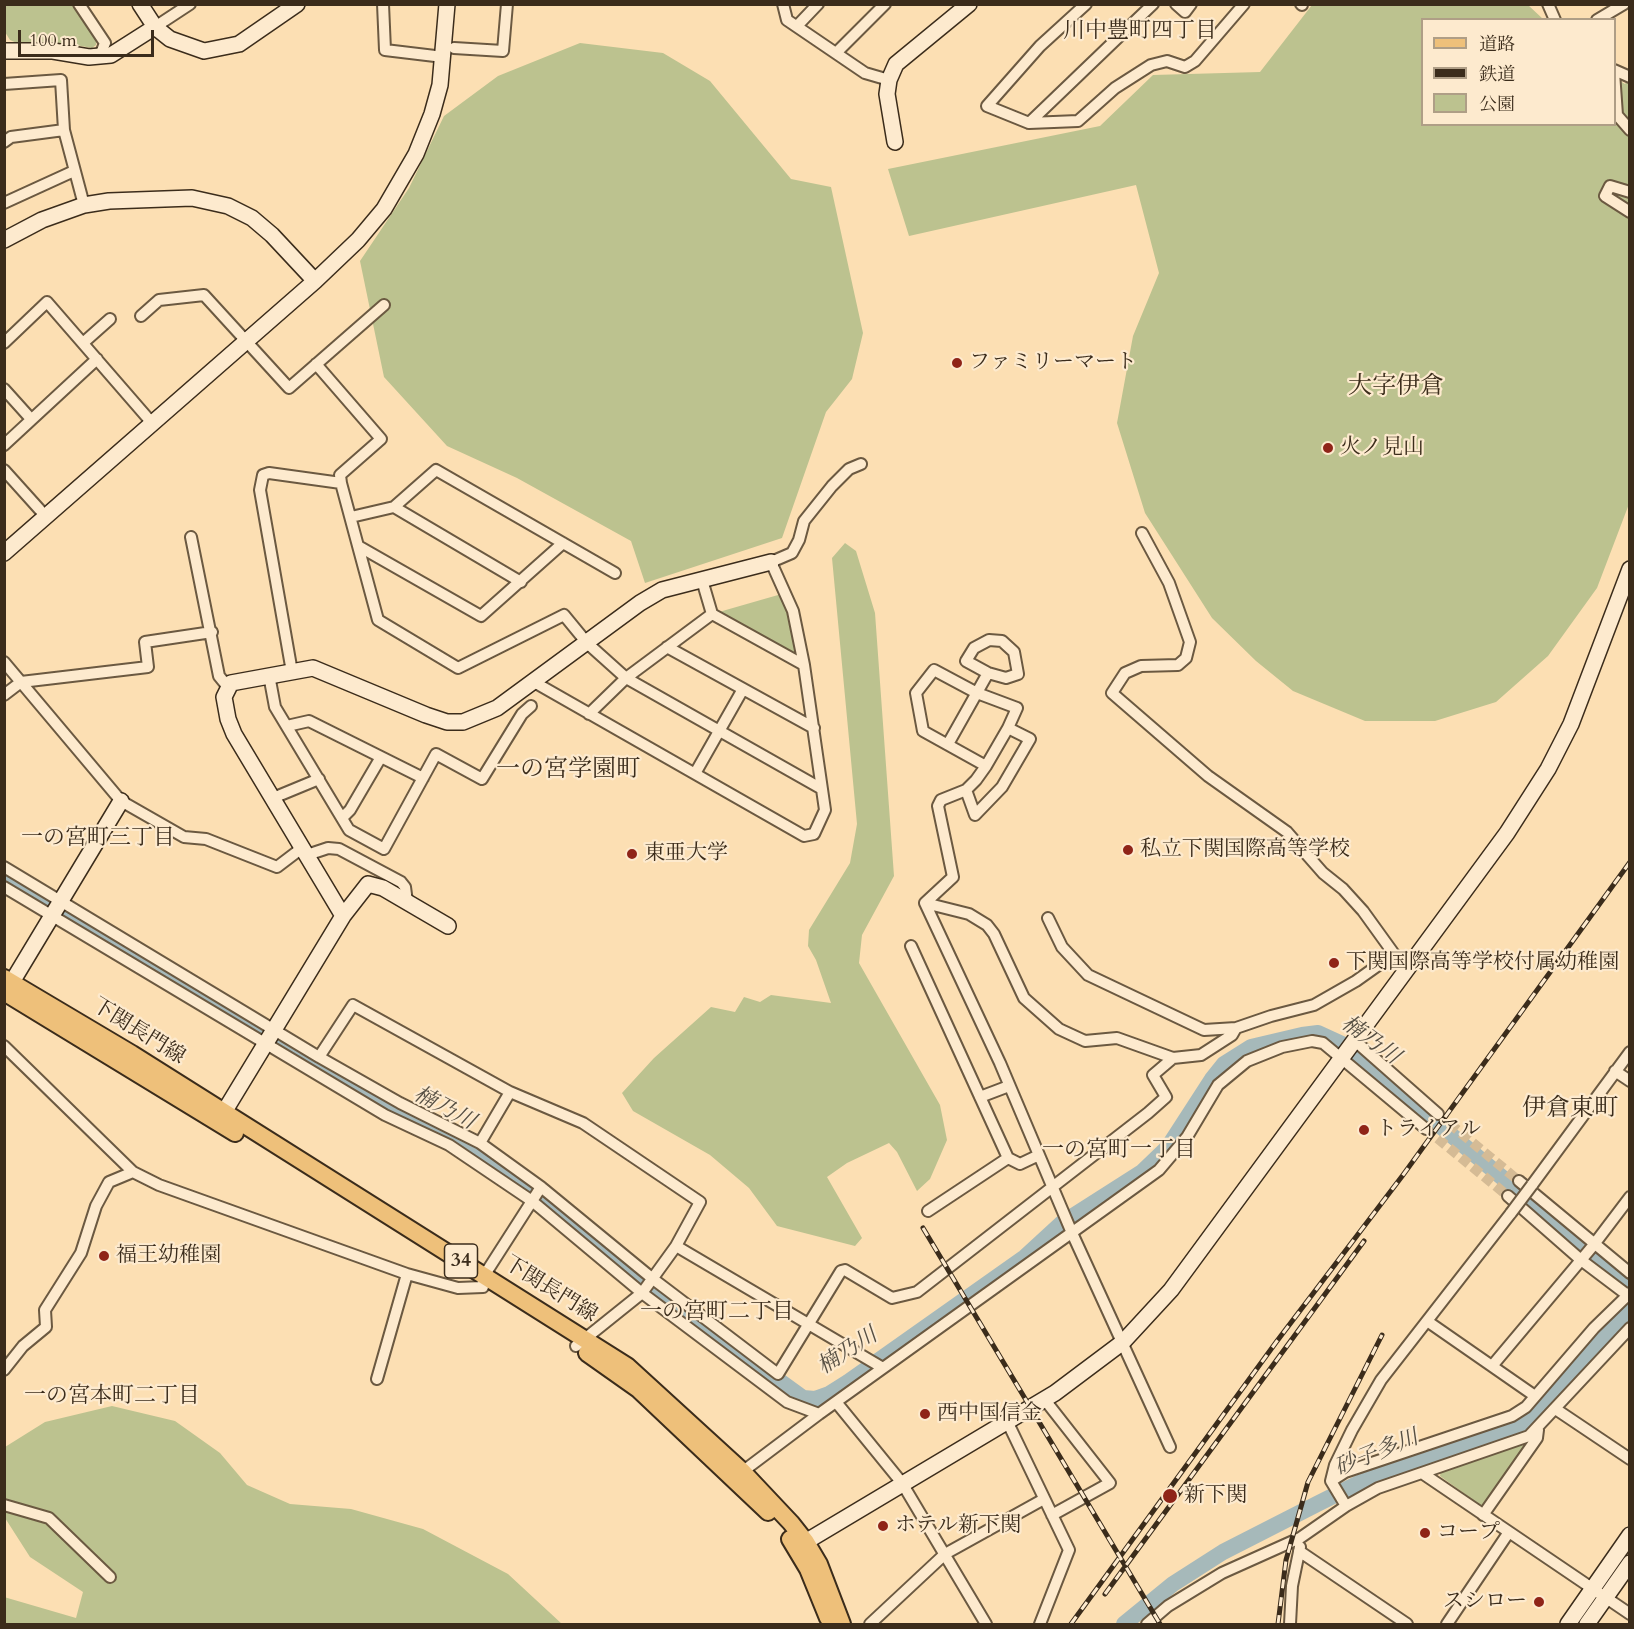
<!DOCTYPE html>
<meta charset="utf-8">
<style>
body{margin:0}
#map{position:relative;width:1634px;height:1629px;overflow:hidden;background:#fcdfb3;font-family:Cardo,"Noto Serif JP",serif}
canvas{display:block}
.frame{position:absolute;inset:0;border:6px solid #3b2c1b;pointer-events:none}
.legend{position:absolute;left:1421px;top:18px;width:195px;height:108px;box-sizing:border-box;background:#fdeace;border:2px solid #af9e86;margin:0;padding:8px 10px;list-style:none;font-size:18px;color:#3b2c1b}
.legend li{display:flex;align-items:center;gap:12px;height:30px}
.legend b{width:30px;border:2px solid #af9e86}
.scale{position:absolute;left:18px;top:30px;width:136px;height:27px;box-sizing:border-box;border:3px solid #3b2c1b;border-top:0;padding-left:8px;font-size:18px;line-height:21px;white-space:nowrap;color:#3b2c1b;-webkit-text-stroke:4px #fdeace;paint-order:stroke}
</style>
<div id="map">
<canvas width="1634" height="1629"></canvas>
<div class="frame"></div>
<ul class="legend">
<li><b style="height:8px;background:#eec07a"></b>道路</li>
<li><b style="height:8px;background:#3b2c1b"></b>鉄道</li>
<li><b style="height:16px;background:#bcc28f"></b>公園</li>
</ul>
<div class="scale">100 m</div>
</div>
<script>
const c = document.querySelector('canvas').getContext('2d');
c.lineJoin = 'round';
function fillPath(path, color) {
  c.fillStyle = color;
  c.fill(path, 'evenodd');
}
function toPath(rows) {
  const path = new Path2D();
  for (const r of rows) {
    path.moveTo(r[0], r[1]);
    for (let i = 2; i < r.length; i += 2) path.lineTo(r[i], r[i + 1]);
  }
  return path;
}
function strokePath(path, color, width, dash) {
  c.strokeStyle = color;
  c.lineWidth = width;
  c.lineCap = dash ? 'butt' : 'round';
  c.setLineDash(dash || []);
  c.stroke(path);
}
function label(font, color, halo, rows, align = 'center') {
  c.font = font + ' Cardo,"Noto Serif JP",serif';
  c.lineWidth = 4.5;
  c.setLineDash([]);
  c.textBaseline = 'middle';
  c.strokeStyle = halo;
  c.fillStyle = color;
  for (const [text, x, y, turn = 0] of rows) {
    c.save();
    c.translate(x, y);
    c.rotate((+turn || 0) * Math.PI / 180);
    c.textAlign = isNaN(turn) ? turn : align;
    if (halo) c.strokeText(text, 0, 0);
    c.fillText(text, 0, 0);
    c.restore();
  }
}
fillPath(toPath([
 [4,5,74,5,96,38,96,45,92,48,65,43,19,44,10,40,5,32],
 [1312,5,1528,5,1543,19,1422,20,1422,124,1614,124,1615,78,1625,84,1629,78,1629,504,1597,588,1548,656,1496,702,1435,721,1365,721,1293,691,1256,661,1212,618,1145,513,1117,423,1133,336,1159,273,1136,185,909,236,888,169,1100,126,1153,75,1260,72],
 [580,43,663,53,710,81,791,179,831,187,863,333,852,379,826,412,782,538,645,583,631,541,517,478,447,446,384,377,360,261,409,188,444,116,498,76],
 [845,543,856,551,875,613,894,876,862,935,859,963,940,1105,947,1140,930,1179,917,1191,897,1152,889,1143,847,1163,827,1177,862,1238,855,1246,777,1226,749,1188,710,1155,633,1111,622,1093,654,1058,711,1007,735,1012,744,997,760,1002,771,995,831,1003,816,960,808,946,809,930,850,863,857,824,832,558],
 [785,593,804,665,712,614],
 [112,1406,175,1421,220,1453,247,1485,290,1504,351,1509,423,1529,508,1574,562,1624,5,1624,4,1597,76,1618,83,1592,30,1557,5,1518,5,1447,45,1422],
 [1530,1440,1484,1508,1440,1476,1441,1470]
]), '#bcc28f');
strokePath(toPath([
 [4,877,408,1117,438,1129,487,1157,654,1290,803,1398,815,1399,829,1394,848,1382,1025,1257,1062,1223,1142,1172,1168,1147,1212,1079,1224,1064,1251,1047,1302,1035,1318,1033,1342,1044,1630,1284],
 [1124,1624,1173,1584,1223,1552,1319,1503,1359,1483,1412,1462,1505,1433,1524,1422,1544,1404,1587,1353,1630,1309]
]), '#a6b9ba', 16);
strokePath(toPath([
 [1438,1114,1519,1181],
 [1426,1129,1508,1196]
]), '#d5bb95', 10, [10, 5]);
const street = toPath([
 [79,4,105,43,100,56],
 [383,4,385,50,435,56],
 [783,4,787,20,865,73,889,80],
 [1086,4,1040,46,987,106,1029,123,1153,4],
 [1176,4,1185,12,1191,4],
 [1301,4,1302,5],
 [1548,4,1555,20],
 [1597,20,1624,4],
 [797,26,818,4],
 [155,27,190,4],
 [454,48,503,51,507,4],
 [836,53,885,4],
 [1614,70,1630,77],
 [1614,72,1617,115,1630,130],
 [4,84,61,80,64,130,84,205],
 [1029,123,1078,121,1115,88,1151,65,1167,61,1185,67,1195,61,1244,4],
 [4,142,11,137,64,130],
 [1630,192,1610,186,1605,196,1630,212],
 [4,203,74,171],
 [141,316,159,300,204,295,289,388,384,305],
 [4,343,47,302,152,423],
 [83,343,110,319],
 [316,364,381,439,340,475,341,483],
 [4,389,31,419],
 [4,445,97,359],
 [4,470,40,510],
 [394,507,436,470,615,573],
 [351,517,394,507,521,582],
 [1142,533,1169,583,1190,642,1186,658,1178,665,1141,666,1125,673,1112,693,1208,776,1287,832,1323,873,1343,889,1363,911,1394,954,1409,967],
 [191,537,219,676,228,687],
 [360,547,481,616,563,543],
 [702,580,712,614,804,665],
 [989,640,1002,641,1014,652,1018,674,1006,678,988,673,966,661,974,648,989,640],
 [667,647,814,728],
 [4,662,121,801,184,837,206,839,277,867,302,848],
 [292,672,260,490,263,475,269,473,341,483,378,620,458,668,564,615,587,643,626,678,822,789],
 [269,675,275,707,349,830,384,849,436,754,482,779,522,714,531,706],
 [534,682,804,836,814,834,825,810,804,665,793,611,771,562,792,553,799,540,804,521,832,486,849,469,861,464],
 [4,695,21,682,148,667,145,642,212,632],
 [589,714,626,678,712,614],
 [287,726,309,721,423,778],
 [948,744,988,673],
 [697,770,743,689],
 [966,790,975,815,1002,787,1030,739,1008,728],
 [273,798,319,779],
 [342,818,350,810,381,757],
 [307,855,328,848,339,849,401,882,405,887,407,902],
 [4,867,319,1057,400,1103,480,1143,541,1187,653,1279,778,1374,841,1271,845,1270,892,1298,917,1292,1148,1113,1166,1097,1153,1075,1173,1058],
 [4,887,385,1115,449,1145,532,1201,642,1293,787,1402,819,1414],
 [925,903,1000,1063,1072,1233,1170,1447],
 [925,903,953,877,938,806,941,800,966,790,976,780,986,766,1008,728,1017,708,977,693,934,670,916,693,923,731,986,766],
 [925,903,969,914,987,925,994,934,1024,998,1059,1029,1085,1041,1117,1038,1173,1058,1201,1055,1232,1035,1236,1028],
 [1048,918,1062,947,1088,975,1204,1030,1236,1028,1271,1016,1314,1005,1356,981,1394,954],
 [911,946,1008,1158,1020,1164,1039,1155],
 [1354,1040,1438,1114],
 [4,1046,133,1172,159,1185,407,1274,458,1288,483,1287],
 [319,1057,353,1005,510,1092,583,1123,700,1202,676,1246],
 [1615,1071,1630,1081],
 [980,1097,1009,1086],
 [480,1143,510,1092],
 [1519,1181,1630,1273],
 [1532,1185,1630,1052],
 [1508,1196,1581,1260,1630,1297],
 [928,1211,1008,1158],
 [482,1279,541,1187],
 [1427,1321,1535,1396],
 [576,1346,642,1293,676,1246,883,1368],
 [1492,1366,1592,1247,1630,1197],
 [4,1370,23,1346,46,1327,45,1310,81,1253,96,1206,109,1182,133,1172],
 [377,1379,407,1274],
 [1045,1400,1110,1483,1052,1515],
 [836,1402,902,1483,986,1624],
 [1557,1410,1630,1459],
 [1007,1421,1069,1550,1040,1624],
 [1422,1473,1630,1614],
 [738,1475,819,1414,1159,1170,1187,1137,1218,1085,1247,1061,1282,1047,1312,1041,1323,1043,1426,1129],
 [1331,1481,1345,1472,1512,1416,1526,1407,1594,1328,1630,1293],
 [4,1505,49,1518,110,1577],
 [1346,1506,1331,1481,1335,1465,1352,1430,1381,1380,1511,1213],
 [1483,1515,1537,1438,1538,1430],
 [1299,1551,1407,1624],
 [870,1624,945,1554,1044,1499],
 [1147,1624,1168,1606,1222,1573,1300,1538,1346,1506,1378,1488,1529,1436,1630,1328],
 [1290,1624,1292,1586,1300,1547],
 [1447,1624,1509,1532]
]);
const secondary = toPath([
 [140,4,155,27,170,39,204,51,239,44,297,4],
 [4,51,53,51,89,57,111,55,155,27],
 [895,142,887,94,889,80,896,64,969,4],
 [4,240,42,220,84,205,109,201,192,198,228,206,252,218,272,235,315,281],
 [4,553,315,281,358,240,384,209,416,154,432,114,440,85,447,4],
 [343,916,368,884,383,888,448,926],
 [6,992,121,801],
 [218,1122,343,916,234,734,228,719,224,697,231,683,313,668,426,715,447,722,463,722,497,708,640,603,662,590,771,562],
 [797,1547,1055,1393,1123,1342,1171,1290,1507,833,1548,769,1571,724,1630,569],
 [1568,1624,1630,1535],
 [1587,1624,1630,1563]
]);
const primary = toPath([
 [4,978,132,1054,627,1366,743,1472,791,1523,806,1542,819,1564,842,1624],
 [4,992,235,1133],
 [587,1353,638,1389,768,1512],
 [790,1539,808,1569,828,1618]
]);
strokePath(street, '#6b5941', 14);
strokePath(secondary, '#3b2c1b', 18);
strokePath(primary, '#3b2c1b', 20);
strokePath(street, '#fdeace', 10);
strokePath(secondary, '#fdeace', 15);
strokePath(primary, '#eec07a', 16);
const rail = toPath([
 [923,1228,1160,1624],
 [1105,1594,1364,1241],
 [1071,1624,1277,1341,1403,1175,1630,862],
 [1278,1624,1286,1560,1308,1482,1382,1335]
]);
strokePath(rail, '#3b2c1b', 5);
strokePath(rail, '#fdeace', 3, [9]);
const streetBridge = toPath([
 [1511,1213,1532,1185]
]);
strokePath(streetBridge, '#6b5941', 14, []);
strokePath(streetBridge, '#fdeace', 10);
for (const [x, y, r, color] of [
 [957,363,6,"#8f2418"],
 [1328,448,6,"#8f2418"],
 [1128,850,6,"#8f2418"],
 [632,854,6,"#8f2418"],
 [1334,963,6,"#8f2418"],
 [1364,1130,6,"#8f2418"],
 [104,1256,6,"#8f2418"],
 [925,1414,6,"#8f2418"],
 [1170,1496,8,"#8f2418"],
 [883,1526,6,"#8f2418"],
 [1425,1533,6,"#8f2418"],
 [1539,1602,6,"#8f2418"]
]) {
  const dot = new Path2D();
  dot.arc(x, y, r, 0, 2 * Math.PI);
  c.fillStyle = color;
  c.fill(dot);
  strokePath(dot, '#fdeace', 2);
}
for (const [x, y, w] of [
 [461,1261,33]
]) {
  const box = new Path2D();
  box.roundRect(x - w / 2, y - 17, w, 34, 4.5);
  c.fillStyle = '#fdeace';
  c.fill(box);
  strokePath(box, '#3b2c1b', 1.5);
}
label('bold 20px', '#3b2c1b', null, [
 ["34",461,1261]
]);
label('21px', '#3b2c1b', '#fdeace', [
 ["ファミリーマート",969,363],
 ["火ノ見山",1340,448],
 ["私立下関国際高等学校",1140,850],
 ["東亜大学",644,854],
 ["下関国際高等学校付属幼稚園",1346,963],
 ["トライアル",1376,1130],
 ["福王幼稚園",116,1256],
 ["西中国信金",937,1414],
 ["新下関",1184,1496],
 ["ホテル新下関",895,1526],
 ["コープ",1437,1533],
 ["スシロー",1527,1602,"right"]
], 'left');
label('21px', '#3b2c1b', '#fdeace', [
 ["下関長門線",138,1032,32],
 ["下関長門線",550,1290,32]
]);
label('22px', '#3b2c1b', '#fdeace', [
 ["川中豊町四丁目",1140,32],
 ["一の宮町三丁目",98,839],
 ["一の宮町一丁目",1119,1151],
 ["一の宮町二丁目",717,1313],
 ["一の宮本町二丁目",112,1397]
]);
label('italic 22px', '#564f43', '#fdeace', [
 ["楠乃川",1370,1041,36],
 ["楠乃川",444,1109,28],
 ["楠乃川",848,1352,-33],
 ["砂子多川",1377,1454,-22]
]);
label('24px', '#3b2c1b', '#fdeace', [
 ["大字伊倉",1396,387],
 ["一の宮学園町",568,770],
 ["伊倉東町",1570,1109]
]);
</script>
